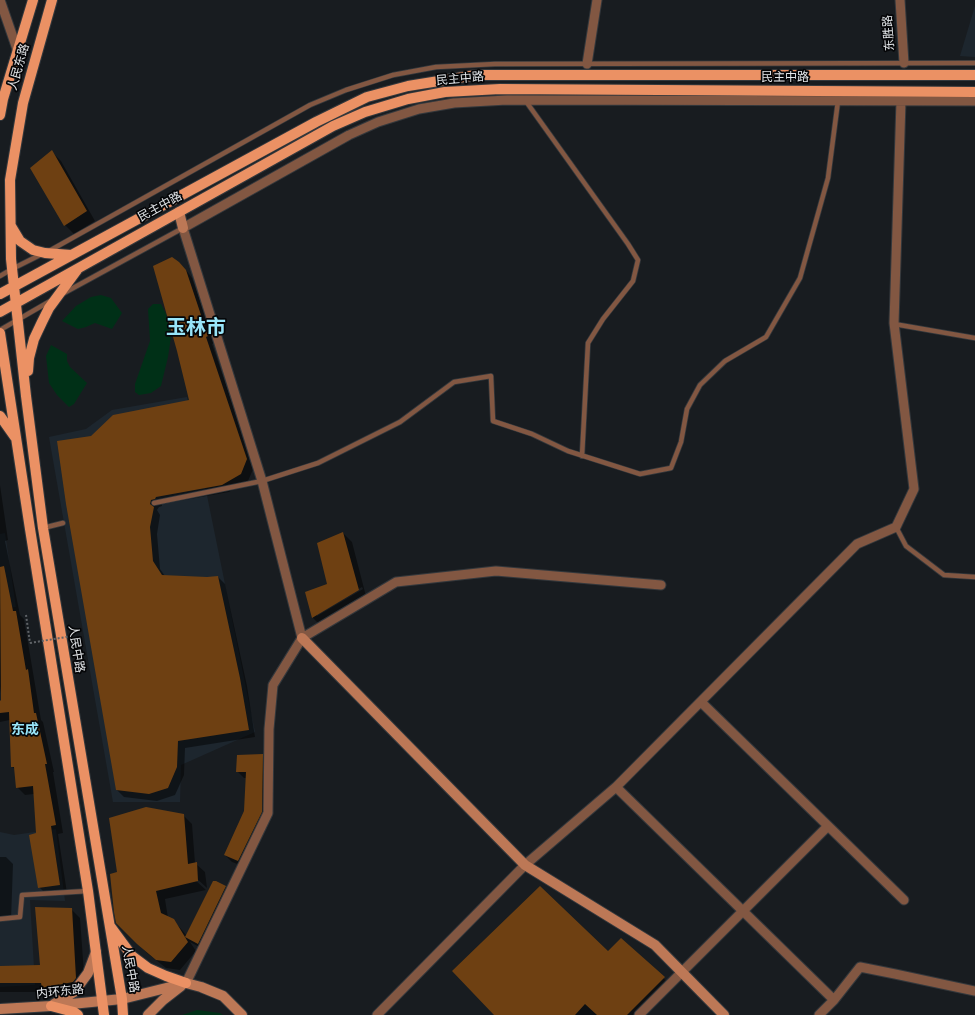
<!DOCTYPE html>
<meta charset="utf-8">
<style>
body{margin:0}
canvas{display:block;background:#181c20}
</style>
<canvas width="975" height="1015"></canvas>
<script>
const c = document.querySelector('canvas').getContext('2d');
c.lineJoin = 'round';
function fillPath(path, color) {
  c.fillStyle = color;
  c.fill(path, 'evenodd');
}
function toPath(rows) {
  const path = new Path2D();
  for (const r of rows) {
    path.moveTo(r[0], r[1]);
    for (let i = 2; i < r.length; i += 2) path.lineTo(r[i], r[i + 1]);
  }
  return path;
}
function strokePath(path, color, width, dash) {
  c.strokeStyle = color;
  c.lineWidth = width;
  c.lineCap = dash ? 'butt' : 'round';
  c.setLineDash(dash || []);
  c.stroke(path);
}
function label(font, color, halo, rows, align = 'center') {
  c.font = font + ' "Libre Baskerville","Noto Sans SC",serif';
  c.lineWidth = 3.5;
  c.setLineDash([]);
  c.textBaseline = 'middle';
  c.strokeStyle = halo;
  c.fillStyle = color;
  for (const [text, x, y, turn = 0] of rows) {
    c.save();
    c.translate(x, y);
    c.rotate((+turn || 0) * Math.PI / 180);
    c.textAlign = isNaN(turn) ? turn : align;
    if (halo) c.strokeText(text, 0, 0);
    c.fillText(text, 0, 0);
    c.restore();
  }
}
fillPath(toPath([
 [975,6,975,57,960,56],
 [187,397,255,732,181,765,180,802,113,802,49,437,86,429,112,410],
 [5,533,16,607,0,609,0,534],
 [56,829,65,901,30,900,35,985,0,987,0,832,14,835]
]), '#1d262e');
fillPath(toPath([
 [101,295,111,298,122,313,112,329,95,323,86,327,78,329,62,321,76,306,91,297],
 [153,304,161,304,166,314,171,337,168,357,161,386,151,393,139,395,135,392,135,384,150,341,148,309],
 [51,345,67,354,67,361,70,367,87,383,74,404,69,407,57,395,49,383,46,356],
 [197,1010,220,1013,223,1015,182,1015]
]), '#003017');
fillPath(toPath([
 [52,152,61,161,95,221,74,234,65,225],
 [186,270,192,278,215,343,212,344,254,467,248,481,229,492,162,504,162,506,159,507,157,510,160,515,157,534,160,569,165,576,207,578,218,577,225,584,247,686,255,737,185,748,184,775,175,795,157,801,124,797,117,790,91,437,190,401],
 [0,485,8,540,5,541,20,615,24,619,41,720,43,722,54,772,53,772,63,833,58,834,67,893,47,895,39,887,38,834,34,794,25,795,17,787,15,769,12,767,10,720,0,722,0,702,2,701,0,686],
 [343,533,352,542,367,600,322,627,313,618,306,593,329,584],
 [362,587,363,589,317,616,317,614],
 [262,755,269,762,268,819,245,867,232,862,225,855,245,811,247,778,244,778,237,771],
 [183,815,192,824,195,863,205,872,207,888,195,877,194,879,206,890,165,899,168,918,173,920,182,930,187,936,225,887,232,894,205,950,190,942,196,951,180,970,166,968,147,953,117,922,118,873],
 [0,857,6,857,13,864,11,920,0,920],
 [71,909,80,918,85,987,82,990,51,997,46,992,0,992,0,967,41,966],
 [621,940,672,986,643,1015,496,1015,608,952]
]), '#0007');
fillPath(toPath([
 [52,150,87,211,64,226,30,168],
 [172,257,179,262,186,270,208,336,206,337,247,459,241,474,222,485,156,497,155,499,151,500,150,504,154,507,150,527,153,561,162,575,207,577,218,576,240,678,249,730,178,741,177,767,168,788,149,794,116,790,66,504,57,441,91,436,113,415,189,400,177,351,153,266],
 [343,532,359,590,312,618,305,592,327,584,317,543],
 [4,566,13,611,16,611,26,670,28,669,34,713,36,713,47,764,45,764,56,825,51,826,60,885,38,888,29,835,36,833,33,786,16,788,14,767,11,767,9,712,0,713,0,701,1,700,0,567],
 [263,754,262,812,238,861,224,855,244,811,246,772,236,772,237,755],
 [146,807,184,814,188,864,197,862,198,881,156,891,161,913,174,919,188,942,171,962,156,960,137,944,116,923,114,912,110,874,117,872,109,818],
 [213,881,216,881,226,886,198,944,185,937],
 [540,886,608,951,621,938,665,977,627,1015,597,1015,585,1004,575,1015,494,1015,452,971],
 [35,907,72,908,76,978,73,982,42,988,41,983,0,983,0,966,40,965]
]), '#6e4012');
const lane = toPath([
 [525,100,628,244,638,260,633,281,603,319,588,343,582,456],
 [49,251,310,105,346,90,393,75,436,67,495,64,975,63],
 [0,276,12,269,42,254],
 [64,293,183,228],
 [894,324,975,338],
 [0,330,52,300],
 [154,503,262,481,318,463,400,422,454,382,491,376,493,421,532,434,568,451,640,474,671,468,681,442,687,409,700,385,725,361,766,337,800,278,828,178,838,101],
 [896,527,906,546,944,575,975,577],
 [43,528,63,523],
 [0,919,20,917,22,895,88,891]
]);
const street = toPath([
 [0,0,17,49],
 [900,0,904,63],
 [587,64,597,0],
 [302,638,262,481,183,228,349,135,378,122,419,109,454,103,507,100,975,101],
 [701,702,904,900],
 [616,787,834,1000],
 [186,983,268,813,269,729,273,685,302,638,396,582,496,571,661,585],
 [377,1015,525,865,616,787,857,544,896,527,914,489,894,323,901,101],
 [639,1015,828,826],
 [819,1015,834,1000,860,967,895,974,975,991]
]);
const secondary = toPath([
 [179,212,183,228],
 [302,638,525,865,655,945,724,1015],
 [54,1004,74,992,88,973,96,952],
 [0,1009,51,1006,122,999,186,983,201,987,223,996,242,1015],
 [148,1015,163,1000,181,986]
]);
const primary = toPath([
 [52,0,23,103,10,180,11,259,26,396,43,528,122,999,123,1015],
 [0,115,3,99,33,0],
 [11,226,20,241,33,250,45,253,71,255],
 [0,294,316,122,367,97,408,86,476,75,975,75],
 [0,312,333,126,365,112,408,99,445,92,500,89,975,92],
 [0,333,30,529,88,891,104,1015],
 [28,371,29,358,34,339,42,322,49,308,77,270],
 [0,416,15,437],
 [110,926,132,956,148,968,166,976,186,983],
 [51,1006,74,1012,78,1015]
]);
strokePath(lane, '#34383c', 6);
strokePath(street, '#34383c', 11);
strokePath(secondary, '#34383c', 12);
strokePath(primary, '#34383c', 12);
strokePath(toPath([
 [26,615,30,643]
]), '#5f6367', 2, [2, 2]);
strokePath(lane, '#825742', 4.5);
strokePath(street, '#825742', 9);
strokePath(secondary, '#bd7856', 10);
strokePath(primary, '#eb9164', 10);
strokePath(toPath([
 [30,643,72,636]
]), '#5f6367', 2, [2, 2]);
label('12px', '#e2e5e8', '#050608', [
 ["东胜路",889,33,-94],
 ["人民东路",19,67,-74],
 ["民主中路",785,78],
 ["民主中路",460,79,-5],
 ["民主中路",160,207,-29],
 ["人民中路",76,649,81],
 ["人民中路",130,969,80],
 ["内环东路",60,992,-6]
]);
label('bold 14px', '#98e5f9', '#050608', [
 ["东成",25,730]
]);
label('bold 20px', '#98e5f9', '#050608', [
 ["玉林市",196,328]
]);
</script>
